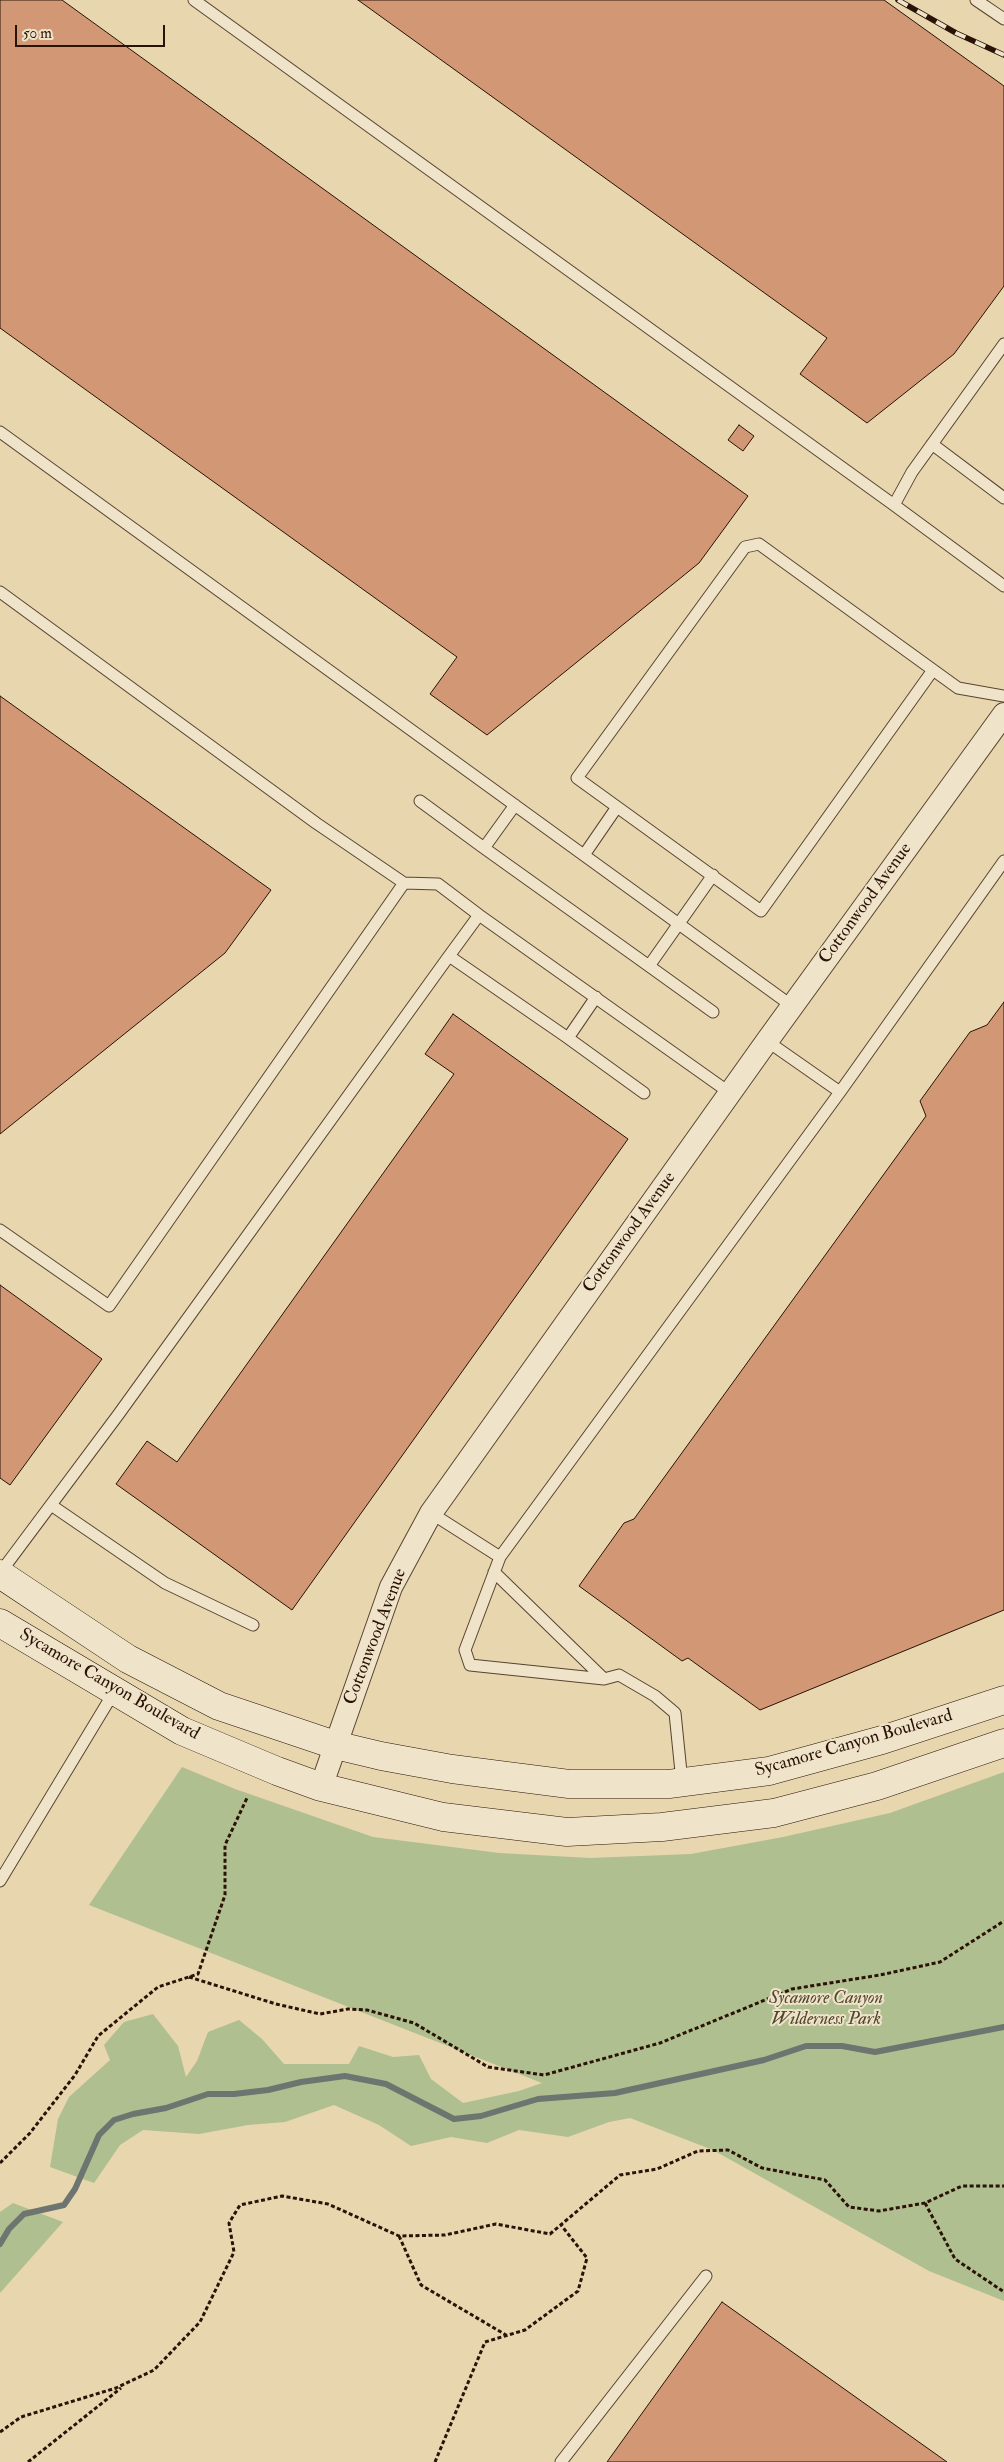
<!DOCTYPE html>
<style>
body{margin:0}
#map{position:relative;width:1004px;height:2462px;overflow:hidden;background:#e7d6ae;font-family:"IM FELL Double Pica",serif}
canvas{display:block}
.scale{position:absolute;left:15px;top:25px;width:150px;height:22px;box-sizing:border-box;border:2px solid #2a1206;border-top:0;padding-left:6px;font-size:15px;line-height:18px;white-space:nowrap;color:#2a1206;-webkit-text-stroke:4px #efe4ca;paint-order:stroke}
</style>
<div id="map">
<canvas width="1004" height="2462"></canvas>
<div class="scale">50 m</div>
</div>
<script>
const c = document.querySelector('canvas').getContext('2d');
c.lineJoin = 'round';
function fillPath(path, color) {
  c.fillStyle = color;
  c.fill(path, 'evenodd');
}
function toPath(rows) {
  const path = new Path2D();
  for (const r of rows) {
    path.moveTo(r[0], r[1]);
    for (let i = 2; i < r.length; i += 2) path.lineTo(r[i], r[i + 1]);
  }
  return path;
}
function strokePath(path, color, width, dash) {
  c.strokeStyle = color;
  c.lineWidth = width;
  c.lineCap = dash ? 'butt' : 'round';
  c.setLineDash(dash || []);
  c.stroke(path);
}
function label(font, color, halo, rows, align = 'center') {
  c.font = font + ' "IM FELL Double Pica",serif';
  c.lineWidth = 4;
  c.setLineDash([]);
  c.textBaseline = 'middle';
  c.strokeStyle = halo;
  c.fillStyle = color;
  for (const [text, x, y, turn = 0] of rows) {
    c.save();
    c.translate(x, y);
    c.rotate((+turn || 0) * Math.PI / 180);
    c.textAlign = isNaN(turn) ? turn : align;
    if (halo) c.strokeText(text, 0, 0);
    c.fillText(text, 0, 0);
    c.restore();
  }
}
fillPath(toPath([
 [182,1767,235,1789,373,1837,499,1853,590,1858,691,1854,783,1837,890,1813,1004,1772,1004,2301,929,2271,713,2150,630,2118,609,2122,568,2137,519,2130,487,2143,451,2137,411,2146,379,2125,334,2105,285,2122,248,2125,199,2134,143,2130,120,2145,94,2183,50,2167,58,2119,69,2097,110,2060,104,2045,124,2022,153,2014,178,2046,186,2077,197,2061,208,2032,239,2020,262,2039,284,2064,349,2064,359,2046,393,2057,419,2055,431,2079,463,2103,519,2091,542,2083,89,1905],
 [13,2203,63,2222,0,2293,0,2212]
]), '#afbf8f');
strokePath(toPath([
 [0,2244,9,2229,24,2214,64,2205,75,2189,99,2135,114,2120,133,2114,166,2108,208,2094,234,2094,268,2090,301,2082,345,2076,386,2084,454,2119,481,2116,538,2099,615,2093,764,2060,806,2046,842,2046,875,2052,1004,2027]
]), '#6e746f', 6);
const building = toPath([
 [0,0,62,0,748,496,699,563,487,735,430,694,457,657,0,328,0,0],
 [358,0,884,0,1004,86,1004,286,954,354,867,423,800,374,827,338,358,0],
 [739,425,754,436,743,451,728,440,739,425],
 [0,696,271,890,225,953,0,1134,0,696],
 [1004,1002,1004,1610,760,1710,688,1658,682,1661,579,1586,624,1523,634,1519,926,1116,920,1101,970,1032,987,1025,1004,1002],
 [453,1014,628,1139,292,1610,116,1484,147,1441,177,1462,454,1074,425,1054,453,1014],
 [0,1285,102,1359,10,1485,0,1478,0,1285],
 [722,2302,947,2462,607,2462,722,2302]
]);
fillPath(building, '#d29875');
strokePath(building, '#2a1206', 1);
const lane = toPath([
 [194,0,894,505,912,472,1004,344],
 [976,0,1004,19],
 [0,432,792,1006],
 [932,444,1004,498],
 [894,505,1004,586],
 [0,592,316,823,404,883],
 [933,670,761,911,577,778,745,547,759,544,958,688,1004,696],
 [420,801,484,848],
 [515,805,484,848,649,966,713,875],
 [584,855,617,807],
 [649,966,713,1012],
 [596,997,568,1038,644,1093],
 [568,1038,449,956,479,915,730,1093],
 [840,1092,1004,861],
 [0,1230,109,1306,404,883,438,884,479,915],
 [51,1505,165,1583,253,1625],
 [431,1513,500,1557],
 [494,1572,604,1679],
 [0,1573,118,1415,449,956],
 [682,1782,675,1713,655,1696,619,1675,604,1679,470,1665,465,1650,500,1557,840,1092,767,1041],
 [0,1881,114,1692],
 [561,2462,706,2276]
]);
const street = toPath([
 [321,1787,391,1587,431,1513,767,1041,1004,714]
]);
const secondary = toPath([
 [0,1574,128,1659,219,1706,335,1745,381,1756,452,1769,569,1784,669,1784,769,1771,882,1740,1004,1700],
 [0,1623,182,1731,277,1771,321,1787,443,1817,567,1832,662,1827,774,1813,877,1786,1004,1743]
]);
strokePath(lane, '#594330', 13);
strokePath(street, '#594330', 24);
strokePath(secondary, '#2a1206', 29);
strokePath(toPath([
 [189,1977,276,2004,320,2014,348,2009,367,2010,414,2023,488,2067,544,2075,660,2043,792,1989,880,1975,940,1962,1004,1921],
 [0,2163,30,2133,75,2075,98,2036,158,1987,198,1974,225,1895,225,1845,247,1798],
 [925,2203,955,2259,1004,2292],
 [399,2236,421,2285,506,2335],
 [0,2432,21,2417,116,2388,154,2370,200,2322,234,2252,229,2223,240,2205,282,2196,328,2204,399,2236,445,2235,496,2224,550,2234,620,2175,657,2169,698,2151,728,2150,762,2168,825,2180,849,2207,879,2211,925,2203,962,2186,1004,2186],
 [28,2462,121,2388],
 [435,2462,485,2342,525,2330,578,2291,587,2258,561,2225]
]), '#2a1206', 3, [4, 2.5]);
strokePath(lane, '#efe4ca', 11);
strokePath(street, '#efe4ca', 22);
strokePath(secondary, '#efe4ca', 28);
const rail = toPath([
 [898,0,956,33,1004,55]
]);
strokePath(rail, '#2a1206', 5.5);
strokePath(rail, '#efe4ca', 4, [11]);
label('18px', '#2a1206', '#efe4ca', [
 ["Cottonwood Avenue",866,904,-54],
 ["Cottonwood Avenue",630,1233,-54],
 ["Cottonwood Avenue",376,1637,-69],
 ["Sycamore Canyon Boulevard",109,1685,30],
 ["Sycamore Canyon Boulevard",854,1744,-16]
]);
label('italic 18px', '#52462f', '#efe4ca', [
 ["Sycamore Canyon",826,1999],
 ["Wilderness Park",826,2020]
]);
</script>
